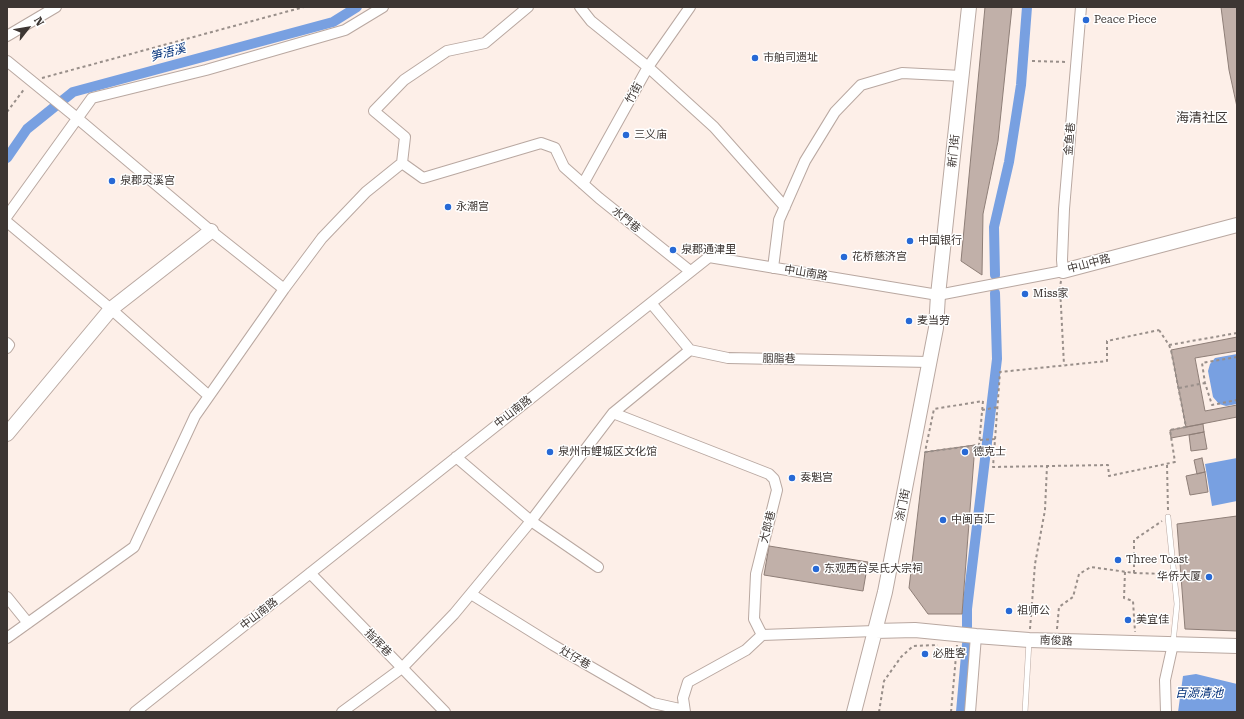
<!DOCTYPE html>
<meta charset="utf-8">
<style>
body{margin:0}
#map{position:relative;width:1244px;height:719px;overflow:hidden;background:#fdefe8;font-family:"Roboto Serif",serif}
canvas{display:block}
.frame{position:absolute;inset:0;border:8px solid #3d3633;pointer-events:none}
.north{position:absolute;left:8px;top:8px;width:40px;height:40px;-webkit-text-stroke:3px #fff;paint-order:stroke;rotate:59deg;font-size:11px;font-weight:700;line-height:16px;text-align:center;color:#3d3633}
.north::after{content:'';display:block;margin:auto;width:14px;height:18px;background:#3d3633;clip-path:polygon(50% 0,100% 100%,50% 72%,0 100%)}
</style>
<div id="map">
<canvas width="1244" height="719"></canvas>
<div class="frame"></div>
<div class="north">N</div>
</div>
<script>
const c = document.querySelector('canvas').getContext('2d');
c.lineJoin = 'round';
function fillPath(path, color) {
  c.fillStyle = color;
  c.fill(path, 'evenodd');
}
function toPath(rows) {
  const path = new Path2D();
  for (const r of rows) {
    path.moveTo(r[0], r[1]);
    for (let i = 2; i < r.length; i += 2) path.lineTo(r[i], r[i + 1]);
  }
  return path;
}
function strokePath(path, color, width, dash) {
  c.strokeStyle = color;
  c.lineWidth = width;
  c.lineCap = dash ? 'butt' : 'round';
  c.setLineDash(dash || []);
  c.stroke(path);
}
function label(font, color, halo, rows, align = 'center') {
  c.font = font + ' "Roboto Serif","Noto Sans SC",serif';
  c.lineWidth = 3;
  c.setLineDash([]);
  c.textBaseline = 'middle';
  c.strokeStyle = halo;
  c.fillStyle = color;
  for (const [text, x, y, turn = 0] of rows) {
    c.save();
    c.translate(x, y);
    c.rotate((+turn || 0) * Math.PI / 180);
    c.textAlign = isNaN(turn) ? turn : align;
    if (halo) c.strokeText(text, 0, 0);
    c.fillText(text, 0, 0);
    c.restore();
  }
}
fillPath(toPath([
 [1237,354,1237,404,1226,406,1219,404,1213,397,1208,371,1210,364,1215,358],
 [1237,458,1237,501,1212,506,1205,464],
 [1196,674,1237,684,1237,712,1178,712,1183,676]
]), '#78a0e1');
strokePath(toPath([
 [7,158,27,129,73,92,333,22,357,7],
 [995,275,994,227,1009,162,1021,85,1027,7],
 [967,627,967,609,997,359,995,293],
 [961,712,967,644]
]), '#78a0e1', 10);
const building = toPath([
 [985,7,1012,7,998,141,983,214,982,275,961,261,985,7],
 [1221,7,1237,7,1237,107,1229,70,1221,7],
 [1237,337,1237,351,1195,358,1205,411,1237,405,1237,417,1186,427,1171,350,1237,337],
 [1203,424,1204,432,1171,438,1170,430,1203,424],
 [1204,432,1207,449,1191,451,1189,435,1204,432],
 [975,445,962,614,928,614,909,588,925,452,975,445],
 [1202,458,1205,472,1197,474,1194,460,1202,458],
 [1205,472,1208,492,1190,495,1186,476,1205,472],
 [1237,516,1237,631,1185,629,1177,524,1237,516],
 [769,546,868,562,863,591,764,575,769,546]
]);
fillPath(building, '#c1b0a9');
strokePath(building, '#8e7e77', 1);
const lane = toPath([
 [1168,517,1177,604,1173,643],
 [1025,712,1029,641]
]);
const street = toPath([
 [580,7,591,21,648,67,714,127,785,207],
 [7,36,56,7],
 [7,61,77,118,211,231,284,289],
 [402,163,405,137,374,111,404,80,447,51,485,43,528,7],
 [583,184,648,67,690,7],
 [7,216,92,98,206,70,345,30,383,7],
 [7,222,111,309,209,396],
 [773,268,779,220,805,161,835,112,861,85,902,73,962,76],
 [651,303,690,350,728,358,929,362],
 [7,343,9,345,7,348],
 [613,413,769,474,774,479,777,490,756,574,754,619,762,635,875,631],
 [456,457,531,521,598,567],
 [310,573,445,712],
 [471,594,553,645,653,703,684,710],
 [7,597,28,623],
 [7,638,134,547,195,416,284,289,322,238,366,192,402,163,423,178,541,143,555,148,564,167,599,198,690,271],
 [135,712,709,257,938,295,1063,271,1062,260,1064,209,1081,7],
 [342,712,402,668,454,614,531,521,613,413,690,350],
 [685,712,683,698,688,682,746,650,762,635],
 [970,712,976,636],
 [1166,712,1165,680,1173,644]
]);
const secondary = toPath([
 [1063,271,1237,225],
 [7,434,111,309,211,231],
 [875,631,915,630,976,636,1029,640,1237,646],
 [854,712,885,592,936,328,938,295,969,7]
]);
strokePath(lane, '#b9a8a1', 6);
strokePath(street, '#b9a8a1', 12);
strokePath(secondary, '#b9a8a1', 16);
strokePath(toPath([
 [1032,61,1067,62],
 [42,78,304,7],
 [7,112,25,88],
 [1061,281,1060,287,1064,365],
 [1159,330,1169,345,1171,350,1186,427,1170,430,1175,462,1109,476,1108,465,993,467,1000,372,1107,361,1107,341,1159,330],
 [1169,345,1237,333],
 [1237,357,1202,363,1205,383,1212,405,1237,400],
 [1179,388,1205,383],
 [983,401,979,445,925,452,934,409,983,401],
 [982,410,998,407],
 [980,440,995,439],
 [1167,465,1168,510],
 [1125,572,1124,598,1133,601,1135,632],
 [1134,573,1134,540,1162,521],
 [1030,629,1035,564,1045,510,1047,466],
 [1057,629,1059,607,1073,597,1079,574,1091,567,1134,573,1167,574],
 [879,712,884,681,901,657,913,646,938,645],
 [951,712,957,645]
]), '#998f8a', 2, [3, 3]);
strokePath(lane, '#fff', 5);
strokePath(street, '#fff', 10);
strokePath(secondary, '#fff', 14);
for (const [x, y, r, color] of [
 [1086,20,4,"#2769d5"],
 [755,58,4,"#2769d5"],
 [626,135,4,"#2769d5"],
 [112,181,4,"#2769d5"],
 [448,207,4,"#2769d5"],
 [910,241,4,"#2769d5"],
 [673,250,4,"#2769d5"],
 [844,257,4,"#2769d5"],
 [1025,294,4,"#2769d5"],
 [909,321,4,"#2769d5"],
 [550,452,4,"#2769d5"],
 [965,452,4,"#2769d5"],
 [792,478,4,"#2769d5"],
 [943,520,4,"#2769d5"],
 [1118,560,4,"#2769d5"],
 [816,569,4,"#2769d5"],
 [1209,577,4,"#2769d5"],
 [1009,611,4,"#2769d5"],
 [1128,620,4,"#2769d5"],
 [925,654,4,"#2769d5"]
]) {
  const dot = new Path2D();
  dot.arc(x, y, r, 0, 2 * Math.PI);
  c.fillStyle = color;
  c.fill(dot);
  strokePath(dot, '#fff', 1.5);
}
label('11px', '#3d3633', '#fff', [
 ["Peace Piece",1094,20],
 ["市舶司遗址",763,58],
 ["三义庙",634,135],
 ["泉郡灵溪宫",120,181],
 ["永潮宫",456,207],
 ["中国银行",918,241],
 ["泉郡通津里",681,250],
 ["花桥慈济宫",852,257],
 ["Miss家",1033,294],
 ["麦当劳",917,321],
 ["泉州市鲤城区文化馆",558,452],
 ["德克士",973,452],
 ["奏魁宫",800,478],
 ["中闽百汇",951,520],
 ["Three Toast",1126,560],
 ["东观西台吴氏大宗祠",824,569],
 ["华侨大厦",1201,577,"right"],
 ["祖师公",1017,611],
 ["美宜佳",1136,620],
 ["必胜客",933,654]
], 'left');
label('11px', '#3d3633', '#fff', [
 ["竹街",634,93,-61],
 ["金鱼巷",1070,139,-85],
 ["新门街",954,151,-84],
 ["水門巷",626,220,39],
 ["中山中路",1089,264,-15],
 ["中山南路",806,273,9],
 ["胭脂巷",779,359,1],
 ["中山南路",513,412,-38],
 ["涂门街",903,505,-79],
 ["大郎巷",768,527,-76],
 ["中山南路",259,614,-38],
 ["南俊路",1056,641,2],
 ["指挥巷",378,643,46],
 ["灶仔巷",575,658,30]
]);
label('italic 12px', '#002f79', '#fff', [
 ["笋浯溪",168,53,-15],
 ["百源清池",1199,693]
]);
label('13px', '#3d3633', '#fff', [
 ["海清社区",1202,118]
]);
</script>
